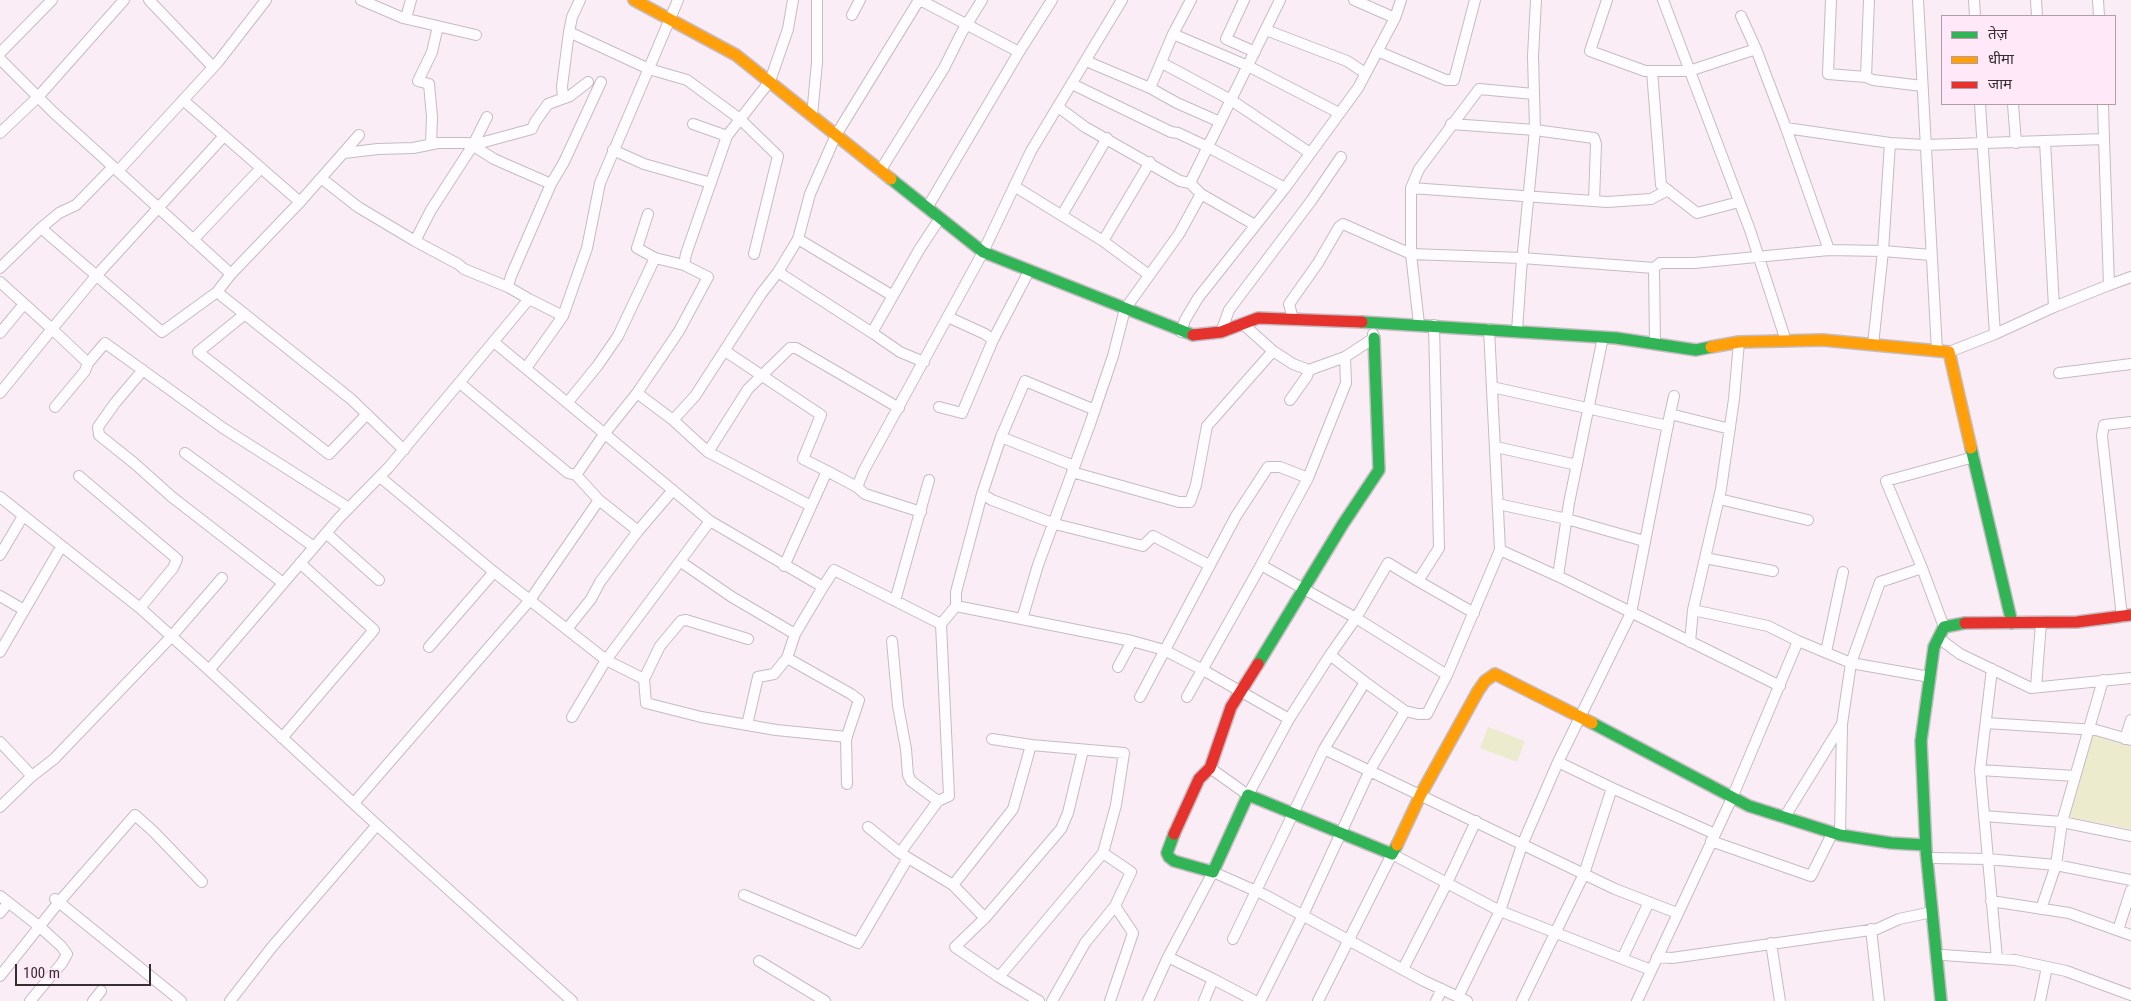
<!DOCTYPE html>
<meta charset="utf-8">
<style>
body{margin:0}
#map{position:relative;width:2131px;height:1001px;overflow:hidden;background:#faedf6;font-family:"Roboto Condensed","Noto Sans Devanagari",sans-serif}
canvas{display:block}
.legend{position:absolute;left:1941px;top:15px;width:175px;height:90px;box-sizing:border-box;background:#ffe8f7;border:1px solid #af9ea9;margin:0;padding:6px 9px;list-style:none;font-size:15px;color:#372e34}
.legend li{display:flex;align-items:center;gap:10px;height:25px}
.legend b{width:25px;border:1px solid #af9ea9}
.scale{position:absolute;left:15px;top:964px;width:136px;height:22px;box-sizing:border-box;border:2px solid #372e34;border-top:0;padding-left:6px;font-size:15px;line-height:18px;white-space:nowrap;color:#372e34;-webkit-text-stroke:4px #ffe8f7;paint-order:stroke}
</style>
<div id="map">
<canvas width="2131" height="1001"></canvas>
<ul class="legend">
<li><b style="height:6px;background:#30b455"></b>तेज़</li>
<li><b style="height:6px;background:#ff9f0a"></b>धीमा</li>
<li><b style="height:6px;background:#e5322d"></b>जाम</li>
</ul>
<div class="scale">100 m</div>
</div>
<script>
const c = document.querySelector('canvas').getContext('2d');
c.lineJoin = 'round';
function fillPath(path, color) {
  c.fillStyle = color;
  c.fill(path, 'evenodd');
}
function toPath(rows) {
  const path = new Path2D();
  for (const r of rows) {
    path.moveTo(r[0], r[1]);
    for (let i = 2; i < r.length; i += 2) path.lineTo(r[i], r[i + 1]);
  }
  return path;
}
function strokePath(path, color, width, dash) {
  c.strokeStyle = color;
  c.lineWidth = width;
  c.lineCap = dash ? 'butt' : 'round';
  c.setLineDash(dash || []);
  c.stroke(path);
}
fillPath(toPath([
 [1488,727,1525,741,1517,762,1480,748],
 [2092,733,2131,744,2131,829,2068,817]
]), '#ecebce');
const street = toPath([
 [149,0,213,67],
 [361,0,403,18,476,35],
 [920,0,1019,52],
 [1244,0,1226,39,1255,52],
 [1354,0,1395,18,1401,0],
 [1607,0,1590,51,1645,71,1689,71,1756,49,1786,128,1890,143,1925,145,2104,139,2103,104],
 [1663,0,1750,230,1786,341],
 [1831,0,1828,74,1866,77,1873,80,1922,86],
 [1918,0,1937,351],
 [1974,0,1975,16],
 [2036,0,2037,16],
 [2098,0,2099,16],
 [852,15,860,0],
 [1741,16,1756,49],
 [406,18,411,0],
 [1266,30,1347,61,1365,73],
 [569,32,649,69,687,80,740,119,778,156,754,254],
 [1173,34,1248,66,1339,113],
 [1377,51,1446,80,1454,80,1475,0],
 [0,53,52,0],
 [0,59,53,112,231,274,217,292,351,399,404,450],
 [1086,61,1150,88,1177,103,1220,122],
 [1162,63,1231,100,1310,153],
 [1652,71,1661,185,1697,213,1739,202],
 [1866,77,1869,0],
 [1072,84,1171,132,1178,133,1208,147,1285,188],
 [1150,88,1173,34,1191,0],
 [563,97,562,86,569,32,572,17,580,0],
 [183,100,300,202],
 [2013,104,2016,143],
 [1058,107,1085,127,1180,181,1190,183],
 [812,116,817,62,817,0],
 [693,124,727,136],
 [1451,124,1535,130,1594,138,1596,144,1594,201],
 [0,133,38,97,124,0],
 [224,136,96,276,52,329,88,363,105,343,223,428,349,508],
 [431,144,432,117,429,84,418,81,432,52,438,26],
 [473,145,532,129,535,122,548,104,570,96,588,82],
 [613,150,644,164,711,183],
 [344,153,378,149,413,148,438,143,469,143,494,159,551,184],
 [118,171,218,62,266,0],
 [880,171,944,68,962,32,982,0],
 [321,178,358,207,415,241,458,264,464,269,508,287,529,299],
 [1014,186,1103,241,1149,275],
 [1411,188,1419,169,1479,89,1534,94],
 [1201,194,1255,225],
 [927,208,1019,52,1052,0],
 [1062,215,1107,138],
 [41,228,162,332,217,292],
 [798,239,893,296],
 [193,240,261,168],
 [415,241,431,210,473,145,487,117],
 [1103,241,1150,162],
 [1829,250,1883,251,1931,255],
 [684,265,686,254,727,136,770,81,788,29,793,0],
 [0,268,41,228,59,213,76,205,113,167],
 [1654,268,1655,343],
 [778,272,874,334],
 [231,274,300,202,359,135],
 [0,282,52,329,0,393],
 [2109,285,2131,277],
 [508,287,511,276,551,184,564,162,601,82],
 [2054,307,2109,285,2104,139],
 [245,314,198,352,329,454,367,414],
 [948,317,985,334,993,340],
 [1293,319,1289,304,1318,263,1339,227,1343,224,1411,254,1522,258,1654,268,1660,263,1694,263,1829,250,1786,128],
 [1243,324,1273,351,1293,364,1309,370,1345,357],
 [1419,324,1411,254,1411,188,1607,202,1651,199,1668,190],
 [1434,325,1439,548,1418,581,1474,613],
 [1489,329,1500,550,1564,579,1780,686],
 [1517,331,1521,272,1535,130,1533,56,1536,0],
 [1181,332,1185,320,1198,298,1285,188,1358,88,1395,18],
 [1221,332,1229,310,1311,201,1341,157],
 [0,333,24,304],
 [1373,334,1374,338,1345,357,1346,383,1308,478,1261,565,1356,618,1447,675,1500,550],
 [1995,334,2054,307,2045,142],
 [1739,342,1734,399,1721,489,1693,610,1768,626,1798,641],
 [495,343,710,521,823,587,834,570,941,624,956,606,1132,641],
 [1873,345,1883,251,1890,143],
 [725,351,821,415,803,459,827,471],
 [1949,352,1995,334,1980,104],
 [924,362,900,352,874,334,874,329,919,250,940,218],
 [526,368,563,316],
 [143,370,115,403,98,427,99,435,134,463,172,497,283,583],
 [2059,373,2131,364],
 [461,384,568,473,576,475,599,500,638,531],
 [1492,387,1668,426],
 [637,393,673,420,708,452,811,506],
 [1290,400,1307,376,1309,370],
 [568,402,598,365,618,336,655,258],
 [55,407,85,371,88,363],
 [939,407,962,413,993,340,1029,271],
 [1670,414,1674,396],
 [673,420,695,396,761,294,778,272,798,239,810,194,836,135,919,0],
 [1001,437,1074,466],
 [1496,447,1577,465],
 [708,452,748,389,790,348,796,348,899,408],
 [185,453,314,547],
 [1072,472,1179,502,1190,502,1196,485,1207,426,1273,351],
 [576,475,605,433,637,393,679,331,708,277,684,265,655,258,637,248,648,214],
 [79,476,177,559,173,568,140,608],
 [380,477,494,572,606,660,644,679,646,703,701,717,776,730,847,737],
 [857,487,865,494,921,512],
 [982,494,992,500,1055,524,1143,546,1153,536,1209,565],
 [0,497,140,608,209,670],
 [1719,499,1808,520],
 [1498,504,1567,519,1644,541],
 [326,533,379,580],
 [0,555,23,516],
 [1705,558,1773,571],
 [681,562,732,597,795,634],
 [784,566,827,471,857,487,864,470,983,252,1031,151,1122,0],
 [1922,568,1944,627],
 [1558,576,1569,503,1603,337],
 [0,596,24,610],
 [895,601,929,480],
 [956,606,956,592,982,494,1001,437,1025,381,1095,410],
 [2122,617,2102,436,2104,425,2131,422],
 [1022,619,1038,565,1090,424,1113,356,1125,309,1179,234,1201,194,1190,183,1280,0],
 [941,624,949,796,938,801,900,853,953,885,1013,809,1031,745,1124,753,1116,805,1103,853,1131,872,1115,906,1133,933,1110,1001],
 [567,629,591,599,600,582,638,531,673,490],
 [1940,639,1960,654,2031,688,2131,678],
 [892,641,898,706,906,749,908,775,911,781,938,801],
 [1690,642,1693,610],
 [429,647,494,572],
 [0,652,61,547],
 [1826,652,1843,572],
 [787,658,851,694,859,700,846,739,847,784],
 [1118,667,1132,641,1164,650,1203,670,1289,719,1330,655],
 [1992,669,1980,770,1997,959],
 [644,679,660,646,681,621,686,620,748,639],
 [1365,682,1405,711,1418,714,1427,714,1447,675],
 [2036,687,2041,623],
 [1140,697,1236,516,1268,467,1280,467,1308,478],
 [1187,697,1261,565],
 [572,717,606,660,710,521],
 [1986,723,2096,730,2131,740],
 [747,725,758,677,774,674,787,658,795,634,823,587],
 [282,738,374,630,300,563],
 [992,739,1031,745],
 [2125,739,2131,720],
 [0,742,32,776],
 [1324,749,1365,682,1330,655,1356,618,1388,563,1418,581],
 [1558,762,1631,613,1670,414,1730,429],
 [1210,768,1248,795,1289,719],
 [1980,770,2075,776],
 [354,803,530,600,599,500],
 [0,807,32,776,54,759,171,637,222,578],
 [1984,816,2062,822,2131,836],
 [1784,818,1842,724,1851,663,1880,582,1922,568,1886,481,1974,457],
 [377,825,572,1001],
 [868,827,900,853],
 [1840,835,1842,725],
 [1711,841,1811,876,1832,834],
 [1934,858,1987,859,2056,865,2131,880],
 [953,885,985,918,955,947,999,977,1039,1001],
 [744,895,858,943,908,858],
 [0,896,40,927,61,946,67,954,62,963,30,1001],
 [55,899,181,1001],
 [1991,901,2069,913,2131,935],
 [2041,909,2056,865,2062,822,2103,680],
 [0,913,8,903],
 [985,918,1061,829,1068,813,1083,750],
 [1871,929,1879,1001],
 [2118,930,2131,890],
 [1233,939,1324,749,1615,889,1677,913],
 [1771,943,1780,1001],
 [1943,955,2015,960,2066,971,2131,995],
 [1623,957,1649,902],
 [1657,957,1672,958,1877,929,1899,919,1932,912],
 [759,961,825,1001],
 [1403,969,1447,883,1476,821],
 [0,976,59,902,135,815,153,831,202,882],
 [999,977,1103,853],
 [1213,979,1168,957,1213,872,1265,895,1424,981,1467,1001],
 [1458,997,1500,911,1522,845,1558,762,1612,788],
 [93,1001,101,991],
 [230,1001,272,947,377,825,209,670,339,518,389,467,529,299,563,316,587,248,600,183,678,0],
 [1052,1001,1085,943,1115,906],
 [1148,1001,1168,957],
 [1204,1001,1213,979,1255,1001],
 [1260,1001,1303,915,1370,770,1405,711],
 [1318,1001,1392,854,1500,911,1651,970],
 [1436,1001,1442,989],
 [1522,1001,1584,874,1612,788,1715,834],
 [1637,1001,1732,798,1798,641,1851,663,1930,677],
 [2040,1001,2047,967]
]);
const fast = toPath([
 [891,179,983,252,1193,335],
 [1362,322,1616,338,1696,350,1711,347],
 [1971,448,2012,623],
 [1258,664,1343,524,1379,470,1374,338],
 [1592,723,1749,806,1840,835,1891,843,1925,845],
 [1174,834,1167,853,1169,857,1174,861,1213,872,1248,795,1392,854,1397,845],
 [1941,1001,1926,850,1921,741,1934,647,1944,627,1965,623]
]);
const slow = toPath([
 [634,0,736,55,891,179],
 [1711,347,1739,342,1823,340,1949,352,1971,448],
 [1397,845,1421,794,1478,691,1485,681,1495,674,1592,723]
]);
const jam = toPath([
 [1193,335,1221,332,1258,318,1362,322],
 [1965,623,2077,622,2131,615],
 [1174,834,1199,779,1210,768,1231,707,1258,664]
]);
strokePath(street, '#c5bcc2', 12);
strokePath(fast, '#c5bcc2', 14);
strokePath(slow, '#c5bcc2', 14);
strokePath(jam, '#c5bcc2', 14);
strokePath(street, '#fefcfe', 10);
strokePath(fast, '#30b455', 11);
strokePath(slow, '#ff9f0a', 11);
strokePath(jam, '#e5322d', 11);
</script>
